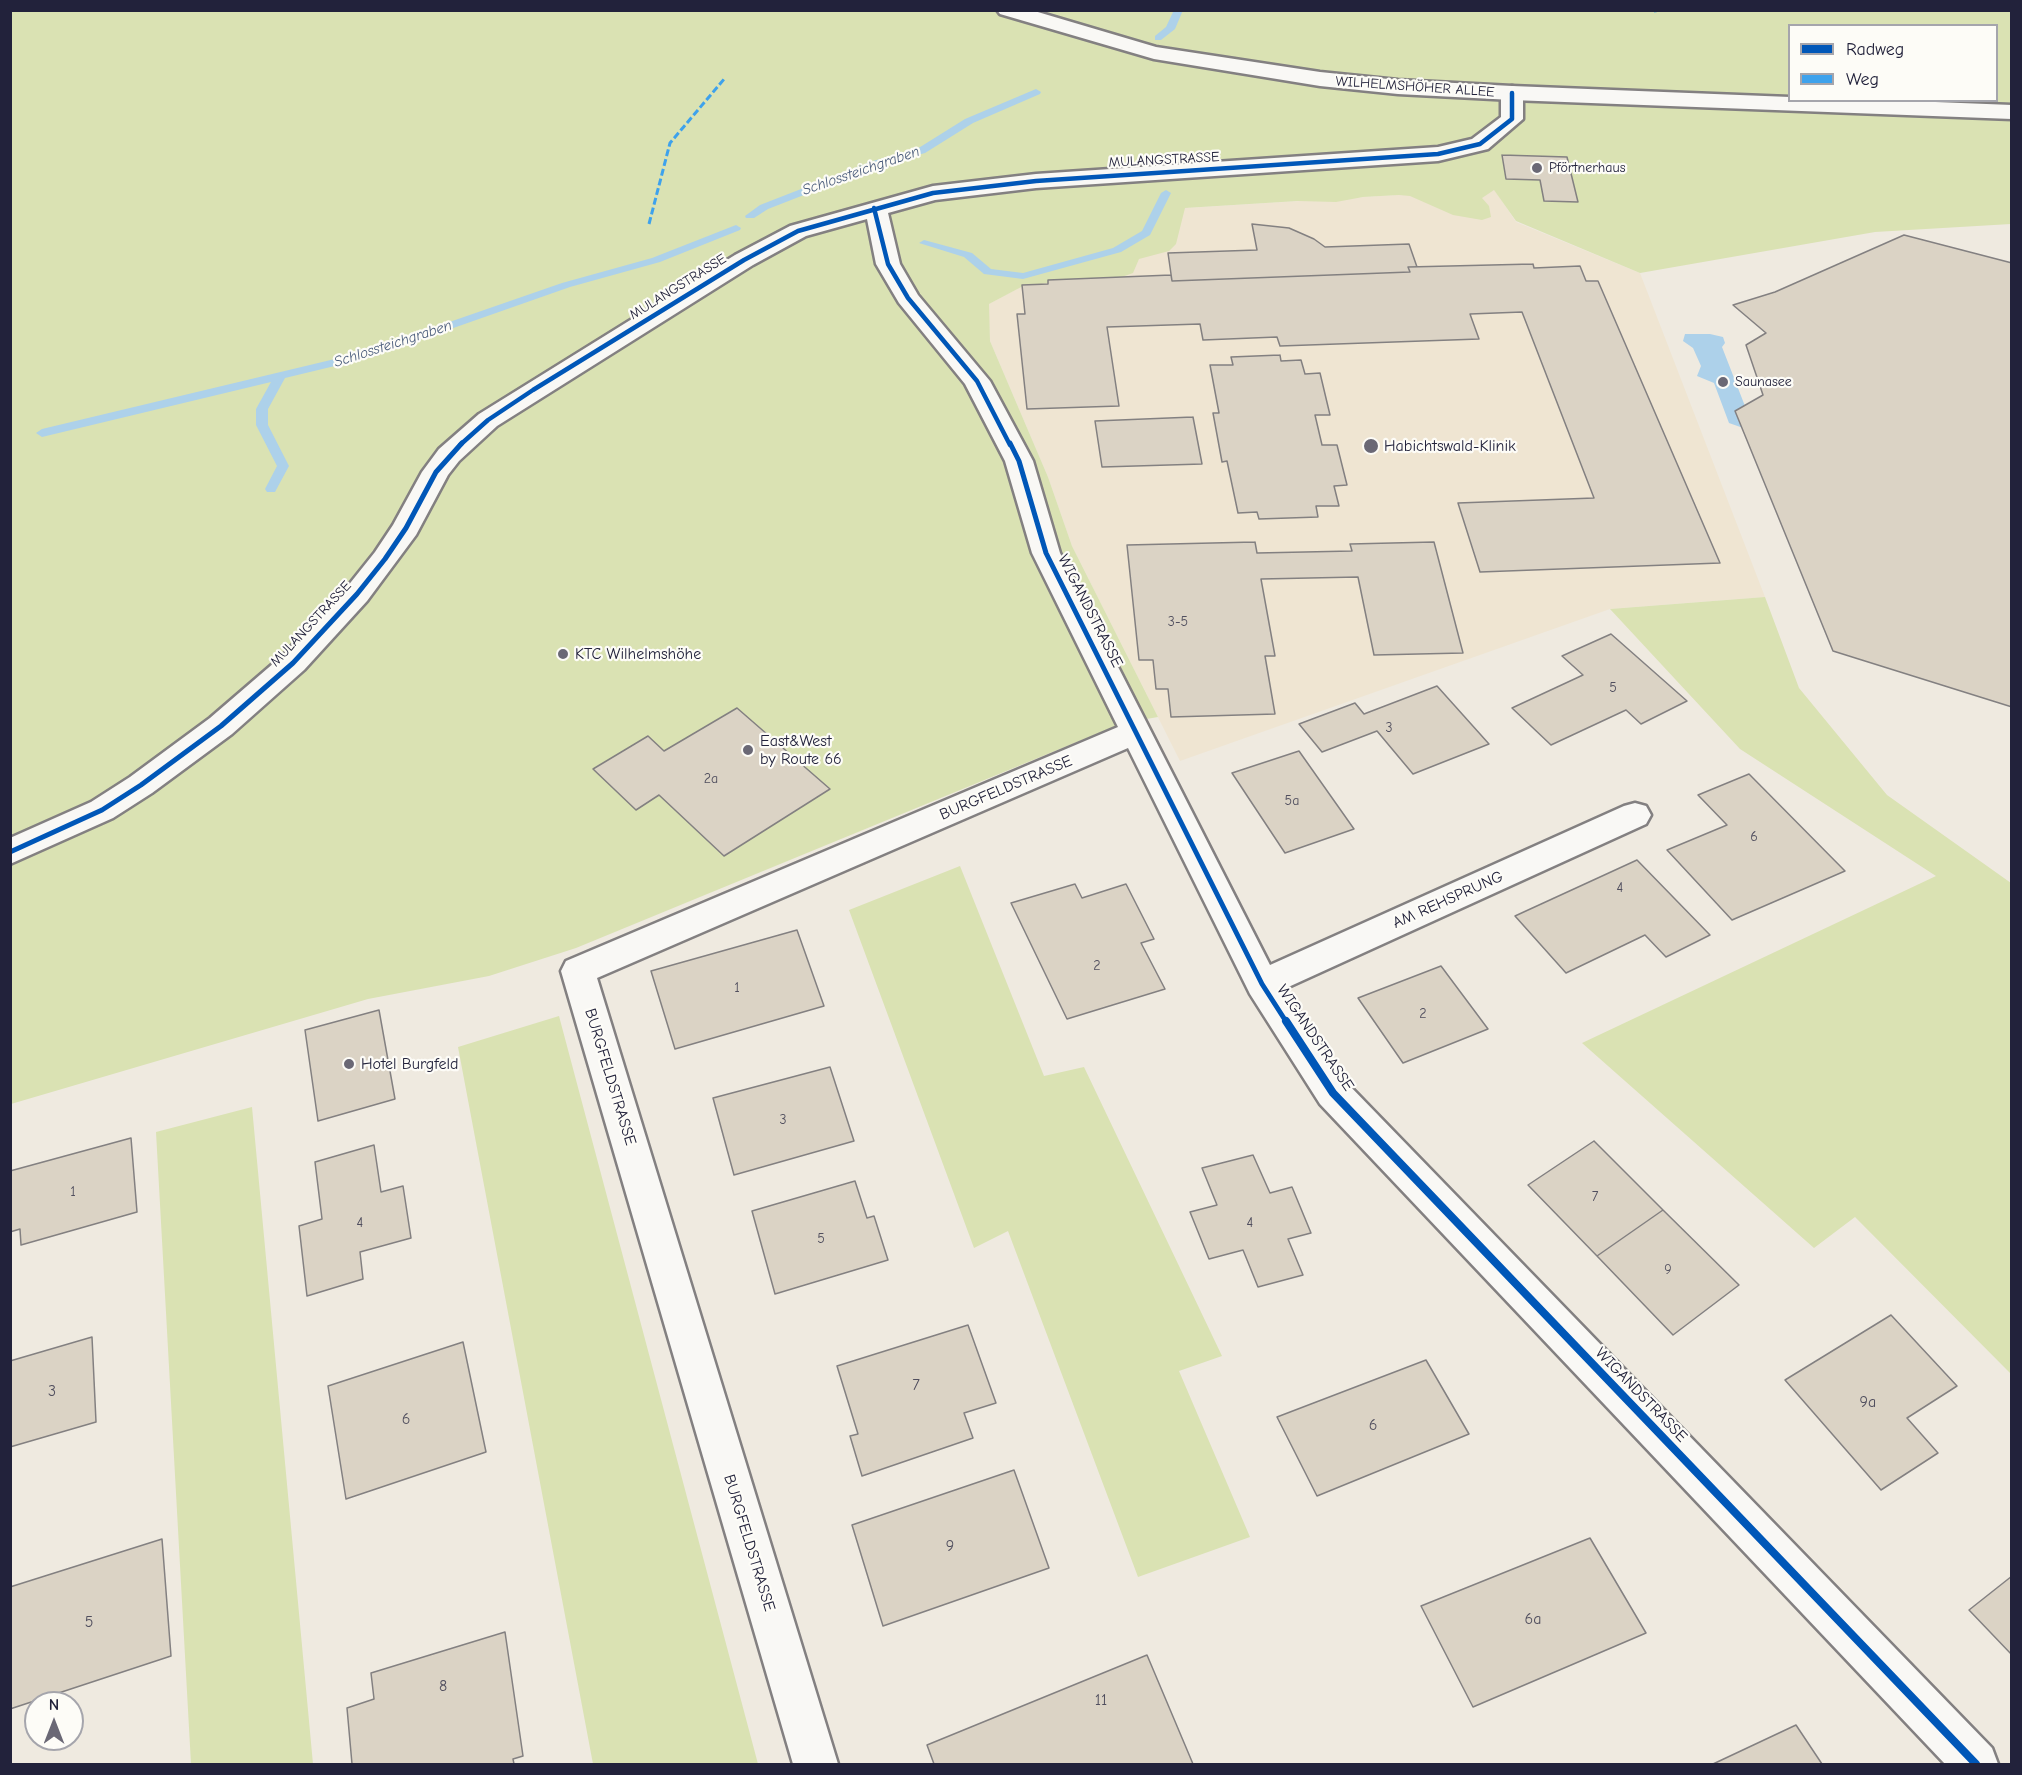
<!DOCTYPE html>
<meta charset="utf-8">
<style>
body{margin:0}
#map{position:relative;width:2022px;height:1775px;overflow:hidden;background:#efeae0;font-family:"Comic Neue",sans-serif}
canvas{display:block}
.frame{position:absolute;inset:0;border:12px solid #22223b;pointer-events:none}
.legend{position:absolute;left:1788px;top:24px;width:210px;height:78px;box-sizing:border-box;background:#fdfcf7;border:2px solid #a5a5ac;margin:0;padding:8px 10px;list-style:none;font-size:18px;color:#22223b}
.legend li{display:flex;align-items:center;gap:12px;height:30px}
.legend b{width:30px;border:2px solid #a5a5ac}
.north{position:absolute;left:24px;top:1691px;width:60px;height:60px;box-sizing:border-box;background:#fdfcf7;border:2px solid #a5a5ac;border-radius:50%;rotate:0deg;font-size:16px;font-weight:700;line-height:24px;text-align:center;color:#22223b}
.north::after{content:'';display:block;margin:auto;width:21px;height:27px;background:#6a6875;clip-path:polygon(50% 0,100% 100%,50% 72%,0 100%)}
</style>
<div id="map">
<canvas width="2022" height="1775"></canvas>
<div class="frame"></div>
<ul class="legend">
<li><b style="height:8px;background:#0057b8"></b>Radweg</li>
<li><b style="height:8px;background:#3ea2ec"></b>Weg</li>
</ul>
<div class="north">N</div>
</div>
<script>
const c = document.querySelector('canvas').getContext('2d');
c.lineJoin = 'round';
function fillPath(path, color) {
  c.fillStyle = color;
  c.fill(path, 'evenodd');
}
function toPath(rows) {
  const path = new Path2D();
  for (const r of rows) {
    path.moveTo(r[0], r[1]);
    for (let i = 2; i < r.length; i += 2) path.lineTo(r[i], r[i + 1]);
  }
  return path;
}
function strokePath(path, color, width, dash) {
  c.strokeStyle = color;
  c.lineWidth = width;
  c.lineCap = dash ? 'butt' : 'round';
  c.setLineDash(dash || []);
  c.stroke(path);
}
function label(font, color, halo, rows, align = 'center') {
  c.font = font + ' "Comic Neue",sans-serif';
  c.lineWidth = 4.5;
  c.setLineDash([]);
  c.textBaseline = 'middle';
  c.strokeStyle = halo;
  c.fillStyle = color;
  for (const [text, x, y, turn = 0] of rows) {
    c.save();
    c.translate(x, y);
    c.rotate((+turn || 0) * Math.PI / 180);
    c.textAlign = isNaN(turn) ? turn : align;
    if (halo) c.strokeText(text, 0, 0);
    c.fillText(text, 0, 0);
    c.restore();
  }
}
fillPath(toPath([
 [1494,189,1516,222,1640,273,1765,597,1610,609,1180,761,1072,546,1048,477,990,341,988,304,1170,209]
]), '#efe5d2');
fillPath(toPath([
 [11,11,2011,11,2011,224,1875,232,1640,273,1516,221,1494,190,1482,198,1489,206,1491,217,1482,220,1453,215,1410,196,1399,195,1363,197,1336,202,1298,201,1185,208,1176,244,1169,251,1139,259,1133,273,1119,278,1025,285,989,304,990,341,1048,477,1072,546,1158,717,1123,723,576,948,489,976,368,999,11,1104],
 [1790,26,1996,26,1996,100,1790,100],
 [1765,597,1799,688,1887,795,2011,883,2011,1374,1855,1217,1814,1248,1582,1043,1936,876,1740,749,1610,609],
 [960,866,1044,1076,1084,1067,1222,1356,1179,1371,1250,1537,1138,1577,1008,1231,974,1248,849,910],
 [559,1016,758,1764,593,1764,458,1047],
 [252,1107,313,1764,191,1764,156,1132]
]), '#dae2b3');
fillPath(toPath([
 [1685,334,1710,334,1723,337,1725,343,1722,347,1750,419,1746,429,1729,423,1714,383,1697,376,1701,366,1693,348,1683,341]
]), '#add1ea');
fillPath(toPath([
 [1174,10,1183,10,1175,29,1161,40,1155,40,1155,36,1166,27,1174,10],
 [1036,89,1041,92,1040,94,973,123,925,153,881,165,768,209,754,218,746,218,745,216,760,205,873,161,917,149,965,119,1036,89],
 [1166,190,1171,193,1150,235,1121,252,1023,279,984,274,964,257,919,243,924,240,972,253,991,269,1023,273,1113,248,1142,231,1161,193,1166,190],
 [736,225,741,228,740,230,660,262,570,287,368,358,285,378,268,409,268,425,289,466,275,492,267,492,265,489,277,466,256,425,256,409,271,382,42,437,36,433,42,429,360,353,562,283,652,258,736,225]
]), '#add1ea');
const building = toPath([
 [1502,155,1567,157,1578,202,1544,201,1540,180,1506,179,1502,155],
 [1252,224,1289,228,1314,239,1325,247,1409,244,1417,267,1408,267,1410,272,1172,281,1168,253,1257,250,1252,224],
 [1904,235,2012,263,2012,707,1833,651,1735,411,1763,395,1746,345,1766,333,1733,305,1775,292,1904,235],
 [1533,264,1534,268,1580,266,1586,281,1598,281,1720,563,1480,572,1458,503,1594,498,1522,312,1470,314,1479,339,1280,346,1277,337,1203,340,1200,324,1107,327,1119,406,1027,409,1017,314,1025,314,1022,285,1048,284,1048,280,1171,275,1172,281,1410,272,1408,267,1533,264],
 [1280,355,1281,361,1301,360,1305,374,1320,373,1330,415,1315,415,1322,445,1337,445,1347,485,1334,486,1339,506,1316,506,1318,517,1259,519,1257,512,1238,513,1227,461,1222,462,1213,413,1219,413,1210,365,1233,365,1231,357,1280,355],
 [1193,417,1202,464,1102,467,1095,421,1193,417],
 [1255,542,1257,553,1352,551,1350,544,1434,542,1463,653,1374,655,1358,577,1261,579,1275,656,1265,656,1275,714,1171,717,1168,689,1156,689,1153,660,1139,660,1127,545,1255,542],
 [1611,634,1687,701,1641,724,1626,710,1551,745,1512,708,1583,675,1562,656,1611,634],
 [1437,686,1489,744,1413,774,1377,731,1322,752,1299,724,1355,703,1364,714,1437,686],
 [737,708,830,789,724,856,659,795,636,810,593,769,648,736,664,751,737,708],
 [1299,751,1354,829,1285,853,1232,773,1299,751],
 [1749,774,1845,871,1732,920,1667,850,1727,825,1698,795,1749,774],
 [1637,860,1710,935,1666,957,1645,935,1566,973,1515,916,1637,860],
 [1075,884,1082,898,1126,884,1154,939,1141,943,1165,989,1067,1019,1011,903,1075,884],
 [797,930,824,1006,675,1049,651,971,797,930],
 [1441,966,1488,1029,1403,1063,1358,998,1441,966],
 [379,1010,395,1099,318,1121,305,1030,379,1010],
 [830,1067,854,1141,734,1175,713,1098,830,1067],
 [131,1138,137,1212,21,1245,20,1229,10,1232,10,1171,131,1138],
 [1594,1141,1663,1210,1597,1256,1528,1185,1594,1141],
 [374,1145,381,1192,403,1186,411,1238,360,1252,363,1279,307,1296,299,1226,322,1219,315,1162,374,1145],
 [1253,1155,1270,1193,1292,1187,1311,1233,1288,1239,1303,1275,1258,1287,1243,1250,1209,1259,1190,1212,1217,1205,1202,1168,1253,1155],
 [855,1181,867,1218,874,1216,888,1260,775,1294,752,1211,855,1181],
 [1663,1210,1739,1285,1673,1335,1597,1256,1663,1210],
 [1891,1315,1957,1386,1907,1418,1938,1453,1881,1490,1785,1380,1891,1315],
 [968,1325,996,1403,964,1413,973,1438,862,1476,850,1436,858,1434,837,1366,968,1325],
 [92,1337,96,1422,10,1447,10,1361,92,1337],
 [463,1342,486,1452,346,1499,328,1386,463,1342],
 [1426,1360,1469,1434,1317,1496,1277,1417,1426,1360],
 [1014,1470,1049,1568,883,1626,852,1525,1014,1470],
 [1590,1538,1646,1633,1473,1707,1421,1606,1590,1538],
 [162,1539,171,1656,10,1709,10,1587,162,1539],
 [2012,1576,2012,1655,1969,1610,2012,1576],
 [505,1632,523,1756,513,1759,514,1764,352,1764,347,1708,374,1699,371,1673,505,1632],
 [1147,1655,1193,1764,934,1764,927,1745,1147,1655],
 [1796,1725,1822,1764,1713,1764,1796,1725]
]);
fillPath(building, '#dbd3c5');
strokePath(building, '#838081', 1.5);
const street = toPath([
 [1512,86,1520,88,1523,93,1523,119,1488,149,1438,161,1036,188,935,200,888,213,900,264,918,295,990,381,1033,461,1060,553,1270,965,1624,806,1635,803,1646,806,1651,815,1646,824,1284,989,1346,1082,1992,1748,1998,1764,1945,1764,1320,1104,1250,994,1128,748,597,978,838,1764,793,1764,561,971,566,961,1118,727,1032,553,1005,461,965,384,899,303,876,264,867,219,806,236,753,265,497,426,459,461,448,475,416,535,367,601,304,670,232,734,152,793,113,818,10,864,10,838,91,802,130,777,210,718,282,656,347,587,375,552,393,525,422,472,439,449,479,414,735,255,790,226,933,186,1036,174,1438,147,1472,139,1501,117,1501,93,1504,88,1512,86]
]);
const secondary = toPath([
 [997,10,1031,10,1156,47,1320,72,1398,80,1512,86,1790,97,1790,100,1884,100,2012,105,2012,119,1512,100,1398,94,1320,86,1154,59,1000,14,997,10]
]);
strokePath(street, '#838081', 5);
strokePath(secondary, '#838081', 5);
fillPath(street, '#f9f8f5');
fillPath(secondary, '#f9f8f5');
strokePath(toPath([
 [1654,11,1661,10],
 [649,224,670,143,725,78]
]), '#3ea2ec', 3, [7, 3]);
strokePath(toPath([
 [874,208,888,264,908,298,977,381,1010,445],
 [460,445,488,420,533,390,744,260,798,231,933,193,1036,181,1438,154,1480,144,1512,119,1512,93]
]), '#0057b8', 4.5);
strokePath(toPath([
 [1010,443,1019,461,1046,553,1262,984,1287,1023],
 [10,852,102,810,141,785,221,726,293,663,357,594,385,559,406,528,436,472,462,443]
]), '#0057b8', 5);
strokePath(toPath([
 [1286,1021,1333,1093,1976,1764]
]), '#0057b8', 8);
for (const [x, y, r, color] of [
 [1537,168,6,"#6a6875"],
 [1723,382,6,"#6a6875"],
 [1371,446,8,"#6a6875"],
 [563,654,6,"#6a6875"],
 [748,750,6,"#6a6875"],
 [349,1064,6,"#6a6875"]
]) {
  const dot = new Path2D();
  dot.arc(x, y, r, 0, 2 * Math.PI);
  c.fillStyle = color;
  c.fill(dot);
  strokePath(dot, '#fdfcf7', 2);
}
label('14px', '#22223b', '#fdfcf7', [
 ["WILHELMSHÖHER ALLEE",1415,87,4],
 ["MULANGSTRASSE",1164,160,-3],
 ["MULANGSTRASSE",678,287,-32],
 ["MULANGSTRASSE",311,624,-47]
]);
label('14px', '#22223b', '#fdfcf7', [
 ["Pförtnerhaus",1549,168],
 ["Saunasee",1735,382]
], 'left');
label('14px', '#504e5e', null, [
 ["3-5",1178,622],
 ["5",1613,688],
 ["3",1389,728],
 ["2a",711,779],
 ["5a",1292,801],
 ["6",1754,837],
 ["4",1620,888],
 ["2",1097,966],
 ["1",737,988],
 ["2",1423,1014],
 ["3",783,1120],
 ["1",73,1192],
 ["7",1595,1197],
 ["4",360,1223],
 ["4",1250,1223],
 ["5",821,1239],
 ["9",1668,1270]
]);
label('italic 15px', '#495b7a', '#fdfcf7', [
 ["Schlossteichgraben",861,171,-19],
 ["Schlossteichgraben",393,344,-18]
]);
label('16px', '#22223b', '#fdfcf7', [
 ["Habichtswald-Klinik",1384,446],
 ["KTC Wilhelmshöhe",575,654],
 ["East&West",760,741],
 ["by Route 66",760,759],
 ["Hotel Burgfeld",361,1064]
], 'left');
label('16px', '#22223b', '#fdfcf7', [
 ["WIGANDSTRASSE",1090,611,63],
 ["BURGFELDSTRASSE",1006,788,-23],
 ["AM REHSPRUNG",1448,900,-24],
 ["WIGANDSTRASSE",1315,1038,56],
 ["BURGFELDSTRASSE",610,1077,73],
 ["WIGANDSTRASSE",1641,1395,46],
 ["BURGFELDSTRASSE",749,1543,73]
]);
label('16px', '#504e5e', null, [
 ["7",916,1385],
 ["3",52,1391],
 ["9a",1868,1402],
 ["6",406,1419],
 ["6",1373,1425],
 ["9",950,1546],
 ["6a",1533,1619],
 ["5",89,1622],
 ["8",443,1686],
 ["11",1101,1700]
]);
</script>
